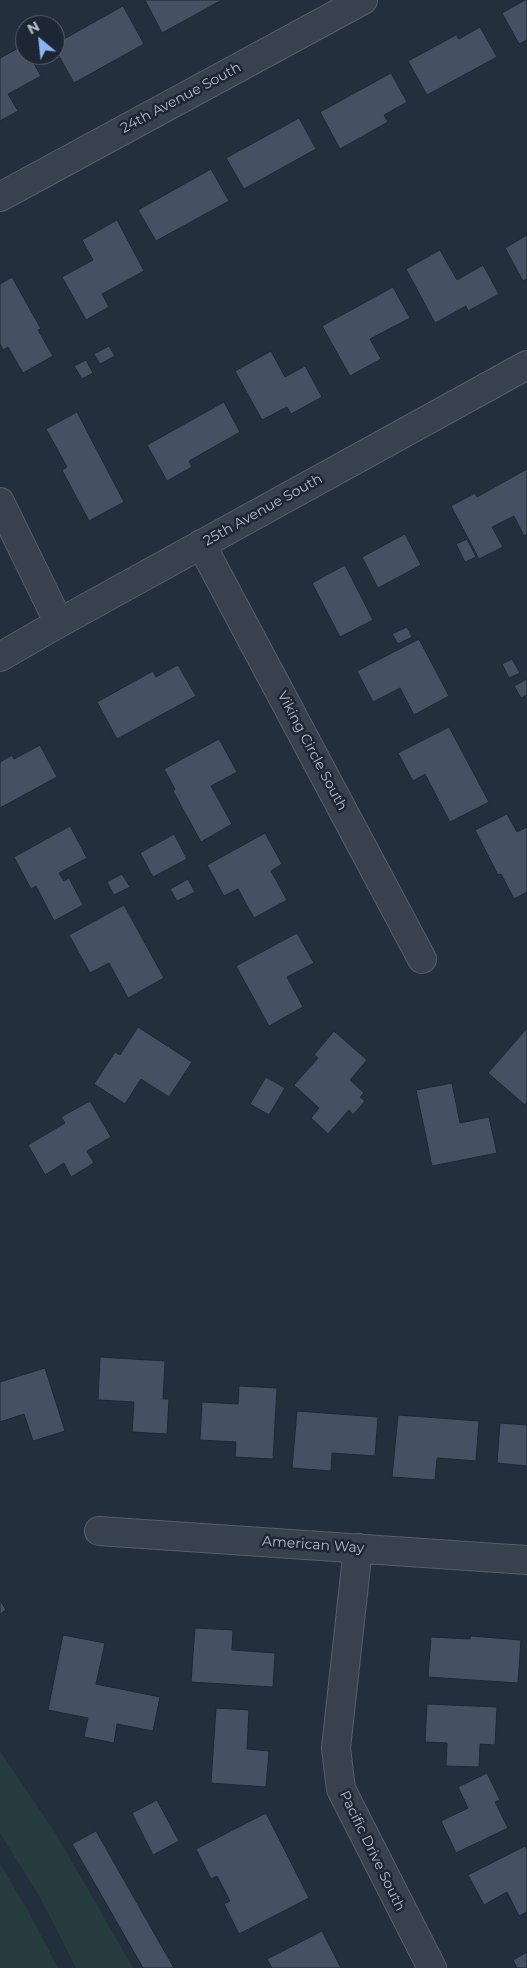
<!DOCTYPE html>
<style>
body{margin:0}
#map{position:relative;width:527px;height:1968px;overflow:hidden;background:#242f3e;font-family:Montserrat,sans-serif}
canvas{display:block}
.north{position:absolute;left:15px;top:15px;width:50px;height:50px;box-sizing:border-box;background:#1d2633;border:1px solid #59626f;border-radius:50%;rotate:332deg;font-size:14px;font-weight:700;line-height:20px;text-align:center;color:#b4bcc9}
.north::after{content:'';display:block;margin:auto;width:18px;height:22px;background:#8ab4f8;clip-path:polygon(50% 0,100% 100%,50% 72%,0 100%)}
</style>
<div id="map">
<canvas width="527" height="1968"></canvas>
<div class="north">N</div>
</div>
<script>
const c = document.querySelector('canvas').getContext('2d');
c.lineJoin = 'round';
function fillPath(path, color) {
  c.fillStyle = color;
  c.fill(path, 'evenodd');
}
function toPath(rows) {
  const path = new Path2D();
  for (const r of rows) {
    path.moveTo(r[0], r[1]);
    for (let i = 2; i < r.length; i += 2) path.lineTo(r[i], r[i + 1]);
  }
  return path;
}
function strokePath(path, color, width, dash) {
  c.strokeStyle = color;
  c.lineWidth = width;
  c.lineCap = dash ? 'butt' : 'round';
  c.setLineDash(dash || []);
  c.stroke(path);
}
function label(font, color, halo, rows, align = 'center') {
  c.font = font + ' Montserrat,sans-serif';
  c.lineWidth = 5;
  c.setLineDash([]);
  c.textBaseline = 'middle';
  c.strokeStyle = halo;
  c.fillStyle = color;
  for (const [text, x, y, turn = 0] of rows) {
    c.save();
    c.translate(x, y);
    c.rotate((+turn || 0) * Math.PI / 180);
    c.textAlign = isNaN(turn) ? turn : align;
    if (halo) c.strokeText(text, 0, 0);
    c.fillText(text, 0, 0);
    c.restore();
  }
}
fillPath(toPath([
 [0,1751,56,1834,133,1968,76,1968,41,1899,0,1833],
 [0,1864,27,1909,58,1968,0,1968]
]), '#263c3f');
const building = toPath([
 [145,0,222,0,162,33,145,0],
 [525,0,527,0,527,40,519,44,502,13,525,0],
 [123,6,144,44,74,83,55,49,55,44,123,6],
 [480,27,497,57,427,95,408,61,456,35,459,39,480,27],
 [24,45,25,55,29,55,41,76,8,94,18,111,0,121,0,58,24,45],
 [391,73,407,102,384,115,388,122,340,149,320,112,391,73],
 [299,118,316,149,244,189,226,158,299,118],
 [211,169,229,201,156,241,138,210,211,169],
 [117,220,144,271,102,294,109,307,86,320,62,277,93,260,82,240,117,220],
 [527,235,527,279,523,281,505,248,527,235],
 [440,250,457,280,483,265,499,294,468,311,466,306,435,323,406,269,440,250],
 [12,277,41,329,38,330,53,356,23,373,8,347,3,350,0,344,0,284,12,277],
 [393,287,410,318,370,339,381,359,350,376,322,326,393,287],
 [109,346,115,356,100,364,94,354,109,346],
 [271,351,285,377,305,366,322,397,291,414,287,407,262,420,235,371,271,351],
 [86,360,93,373,82,379,74,366,86,360],
 [224,402,240,432,189,461,192,467,167,481,147,445,224,402],
 [77,412,124,502,89,521,62,470,67,467,46,429,77,412],
 [527,469,527,534,524,536,514,516,492,527,503,547,479,559,451,506,475,493,477,497,527,469],
 [405,534,421,565,378,588,362,557,405,534],
 [467,539,476,557,465,562,456,544,467,539],
 [345,565,373,620,340,637,312,583,345,565],
 [407,627,412,637,398,644,392,634,407,627],
 [419,639,449,696,414,715,400,688,373,702,357,671,419,639],
 [512,659,520,673,509,678,502,664,512,659],
 [178,665,196,696,117,739,97,702,153,671,156,677,178,665],
 [527,679,527,695,521,698,514,686,527,679],
 [449,727,489,802,450,822,425,774,413,781,398,753,449,727],
 [219,739,237,772,211,786,232,824,201,842,173,791,175,789,164,769,219,739],
 [40,745,57,777,0,808,0,762,12,755,14,759,40,745],
 [507,814,517,832,527,827,527,892,514,899,501,874,498,875,475,830,507,814],
 [70,826,87,858,59,873,64,881,69,878,83,905,54,921,36,886,31,889,14,857,70,826],
 [265,833,282,864,271,871,287,900,254,918,238,889,224,896,207,865,265,833],
 [174,834,187,859,153,877,140,853,174,834],
 [122,874,130,887,114,895,107,882,122,874],
 [188,879,195,892,177,901,170,889,188,879],
 [124,905,164,978,128,998,109,963,90,973,69,935,124,905],
 [297,933,314,963,287,977,303,1007,269,1026,236,966,297,933],
 [138,1027,192,1062,169,1097,141,1079,125,1104,94,1084,115,1052,120,1055,138,1027],
 [527,1028,527,1102,525,1105,488,1073,527,1028],
 [334,1031,367,1060,350,1080,364,1093,360,1097,365,1101,353,1115,349,1110,328,1134,311,1118,319,1108,294,1085,318,1058,314,1055,334,1031],
 [266,1077,285,1088,269,1115,250,1104,266,1077],
 [452,1083,460,1123,489,1117,497,1153,432,1166,416,1090,452,1083],
 [90,1101,111,1137,87,1151,94,1163,71,1177,64,1163,45,1175,28,1145,65,1123,61,1117,90,1101],
 [100,1357,165,1361,163,1399,169,1399,167,1434,132,1432,134,1402,98,1400,100,1357],
 [45,1368,65,1431,33,1441,24,1414,0,1422,0,1382,45,1368],
 [239,1386,277,1388,273,1459,235,1457,236,1442,200,1440,202,1402,238,1404,239,1386],
 [297,1411,378,1417,375,1456,332,1453,331,1471,292,1468,297,1411],
 [398,1415,479,1421,476,1461,437,1458,435,1480,392,1477,398,1415],
 [500,1423,527,1425,527,1466,497,1463,500,1423],
 [0,1600,6,1610,0,1614,0,1600],
 [195,1628,233,1630,232,1650,275,1653,273,1687,191,1682,195,1628],
 [63,1635,105,1643,96,1684,160,1697,153,1731,117,1724,114,1743,84,1737,88,1718,48,1710,63,1635],
 [471,1636,521,1640,518,1683,428,1677,431,1637,470,1639,471,1636],
 [427,1704,497,1707,495,1745,480,1744,479,1767,446,1766,447,1743,425,1742,427,1704],
 [216,1708,249,1710,247,1749,269,1751,266,1787,211,1783,216,1708],
 [487,1773,500,1800,495,1802,508,1828,456,1853,441,1821,468,1808,458,1787,487,1773],
 [157,1800,179,1841,153,1855,132,1813,157,1800],
 [266,1813,309,1898,239,1934,224,1904,230,1901,217,1876,211,1879,196,1849,266,1813],
 [96,1831,174,1968,143,1968,72,1844,96,1831],
 [525,1846,527,1849,527,1912,519,1916,507,1892,484,1905,468,1875,525,1846],
 [322,1931,341,1968,272,1968,267,1959,322,1931],
 [527,1952,527,1968,517,1968,513,1960,527,1952]
]);
fillPath(building, '#455162');
strokePath(building, '#1f2835', 1);
const minor = toPath([
 [0,197,363,0],
 [0,502,59,623],
 [201,544,422,959],
 [0,657,59,623,527,365],
 [99,1531,527,1560],
 [358,1548,336,1748,341,1789,432,1968]
]);
strokePath(minor, '#565f6c', 30);
strokePath(minor, '#38414e', 28);
label('14px', '#b4bcc9', '#1d2633', [
 ["24th Avenue South",181,98,-28],
 ["25th Avenue South",263,510,-29],
 ["Viking Circle South",312,751,62],
 ["American Way",313,1545,4],
 ["Pacific Drive South",372,1851,64]
]);
</script>
